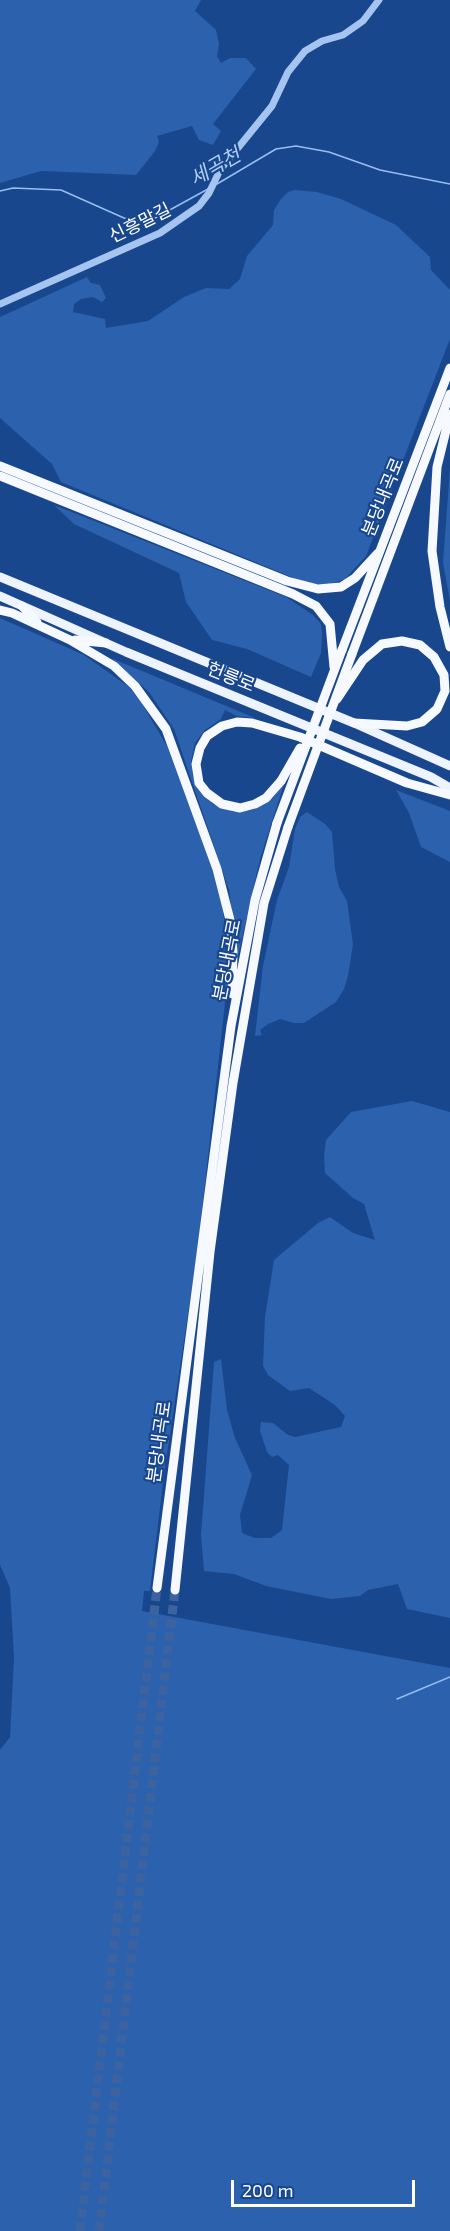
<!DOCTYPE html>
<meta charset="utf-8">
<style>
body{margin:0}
#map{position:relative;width:450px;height:2231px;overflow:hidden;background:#19478e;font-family:"Exo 2",sans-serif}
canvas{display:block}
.scale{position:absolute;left:231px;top:2180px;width:184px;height:27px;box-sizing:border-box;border:3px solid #fff;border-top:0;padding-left:8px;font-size:18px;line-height:21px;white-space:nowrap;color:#fff;-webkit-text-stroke:4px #19478e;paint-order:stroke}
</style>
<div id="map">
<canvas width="450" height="2231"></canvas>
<div class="scale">200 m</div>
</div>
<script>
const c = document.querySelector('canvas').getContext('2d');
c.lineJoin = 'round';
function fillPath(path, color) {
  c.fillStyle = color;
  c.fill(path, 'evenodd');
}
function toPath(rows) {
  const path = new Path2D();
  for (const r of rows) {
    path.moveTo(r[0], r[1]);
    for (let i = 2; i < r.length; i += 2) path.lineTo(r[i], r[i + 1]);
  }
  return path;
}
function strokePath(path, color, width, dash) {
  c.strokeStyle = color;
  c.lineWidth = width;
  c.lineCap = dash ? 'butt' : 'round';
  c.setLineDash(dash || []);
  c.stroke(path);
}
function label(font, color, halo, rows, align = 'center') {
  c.font = font + ' "Exo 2","Noto Sans KR",sans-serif';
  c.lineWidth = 4.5;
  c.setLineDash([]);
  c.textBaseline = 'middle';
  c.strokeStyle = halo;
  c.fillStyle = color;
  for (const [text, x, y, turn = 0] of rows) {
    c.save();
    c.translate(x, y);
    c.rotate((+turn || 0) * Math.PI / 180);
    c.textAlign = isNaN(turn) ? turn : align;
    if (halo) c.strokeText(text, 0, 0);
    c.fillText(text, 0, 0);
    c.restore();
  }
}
fillPath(toPath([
 [0,0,201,0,195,11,216,30,219,44,217,56,221,63,230,58,246,58,256,69,213,124,221,131,213,145,199,140,192,126,157,136,159,142,155,151,136,175,41,171,0,183],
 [295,190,317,192,341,199,396,225,430,257,431,270,450,290,450,339,366,556,345,579,327,585,306,583,61,482,52,464,0,418,0,317,87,277,91,283,100,285,106,298,102,302,93,297,81,299,74,304,73,312,105,319,106,328,148,321,184,297,206,288,229,289,240,279,247,256,273,225,274,210,281,199,288,192],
 [450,468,450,600,443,563],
 [54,505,286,597,313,615,321,624,322,635,321,653,311,677,247,649,212,640,186,602,179,573,74,524],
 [0,618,84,655,129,687,141,702,167,746,217,879,224,918,227,985,198,1247,164,1474,150,1591,144,1591,142,1611,450,1668,450,2231,0,2231,0,1750,10,1737,14,1657,10,1588,0,1565],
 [111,658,255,718,237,716,225,710,221,719,205,730,195,743,191,761,193,777,202,793,213,804,234,812,252,810,273,798,285,781,260,859,238,956,229,890,174,729,149,692],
 [396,790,450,811,450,862,421,847,409,813],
 [307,812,325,824,332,832,335,869,339,887,347,901,353,944,348,976,344,989,336,1002,304,1023,294,1023,280,1019,268,1024,260,1030,262,1035,255,1036,263,966,277,900,289,867,295,829,300,817],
 [412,1101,450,1112,450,1618,407,1609,398,1584,368,1590,360,1596,331,1599,266,1586,234,1574,204,1571,201,1535,214,1362,221,1359,227,1410,235,1438,252,1475,240,1515,242,1533,255,1538,271,1538,282,1530,289,1465,278,1455,272,1457,267,1452,260,1431,261,1422,273,1423,288,1435,295,1437,341,1427,345,1416,335,1405,309,1388,290,1391,268,1375,263,1366,265,1317,274,1260,318,1223,330,1217,353,1233,375,1240,364,1204,353,1198,325,1173,324,1156,326,1140,351,1112]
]), '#2b61ad');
strokePath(toPath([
 [217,184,276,149,296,146,329,152,380,170,450,184],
 [0,191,13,188,61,190,124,218,146,223,208,189],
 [397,1699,450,1677]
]), '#98bef1', 1.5);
strokePath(toPath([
 [80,2231,157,1588],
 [99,2231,175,1590]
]), '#3c639f', 9, [9, 4.5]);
strokePath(toPath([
 [0,304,160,233,199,206,209,193,220,170,272,106,288,72,305,51,322,41,343,35,363,21,379,0]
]), '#a5c4ef', 7);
strokePath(toPath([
 [0,577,354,723,450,766],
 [0,596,126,652,431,777,450,788]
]), '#edf3ff', 9);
strokePath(toPath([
 [450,414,437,467,432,551,440,607,450,647],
 [0,466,287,581,318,589,341,587,355,578,378,553],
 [0,476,293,594,316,606,330,624,334,667],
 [22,606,37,622],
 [0,610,12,613,70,640,114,666,135,686,166,729,217,869,230,920,233,952,232,994],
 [75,640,106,643],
 [342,650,450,368],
 [352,654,450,394],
 [337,699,363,660,382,644,402,641,420,645,434,657,444,675,445,691,437,709,422,722,407,726,354,723],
 [281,781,266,798,255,804,240,808,222,804,207,793,199,783,196,764,200,748,207,736,222,726,237,722,252,723,300,737,407,783,450,795],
 [157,1588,231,1026,255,900,277,823],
 [175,1590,210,1252,233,1083,264,903,288,827]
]), '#f6f9ff', 9);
strokePath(toPath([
 [281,781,300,748],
 [277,823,342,650],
 [288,827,352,654]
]), '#f6f9ff', 9);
label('18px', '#fff', '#19478e', [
 ["신흥말길",140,223,-26],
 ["분당내곡로",383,497,-68],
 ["헌릉로",231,677,22],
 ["분당내곡로",227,960,-79],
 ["분당내곡로",159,1442,-82]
]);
label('italic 20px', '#b1cef6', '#19478e', [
 ["세곡천",215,167,-30]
]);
</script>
